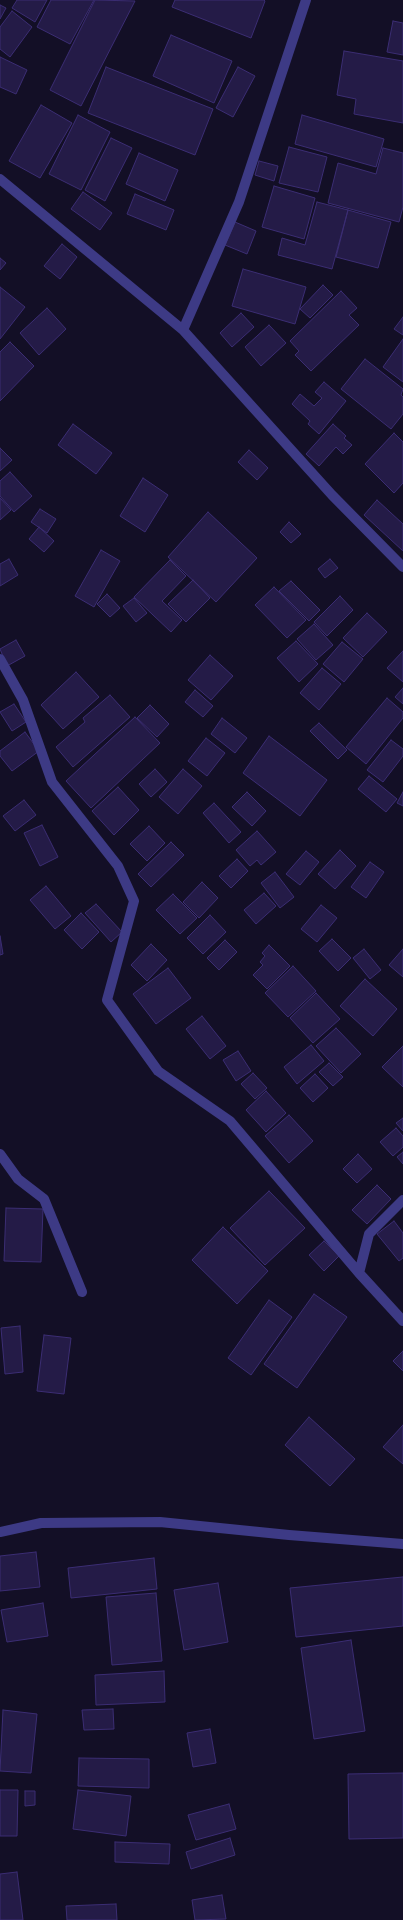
<!DOCTYPE html>
<style>
body{margin:0}
canvas{display:block;background:#130f26}
</style>
<canvas width="403" height="1920"></canvas>
<script>
const c = document.querySelector('canvas').getContext('2d');
c.lineJoin = 'round';
function fillPath(path, color) {
  c.fillStyle = color;
  c.fill(path, 'evenodd');
}
function toPath(rows) {
  const path = new Path2D();
  for (const r of rows) {
    path.moveTo(r[0], r[1]);
    for (let i = 2; i < r.length; i += 2) path.lineTo(r[i], r[i + 1]);
  }
  return path;
}
function strokePath(path, color, width, dash) {
  c.strokeStyle = color;
  c.lineWidth = width;
  c.lineCap = dash ? 'butt' : 'round';
  c.setLineDash(dash || []);
  c.stroke(path);
}
const building = toPath([
 [17,0,47,0,35,22,12,8,17,0],
 [51,0,94,0,70,44,37,27,51,0],
 [95,0,135,1,81,106,50,90,95,0],
 [175,0,264,0,265,1,251,38,172,7,175,0],
 [0,5,6,8,0,19,0,5],
 [12,11,32,27,10,57,0,49,0,27,12,11],
 [393,21,403,23,403,55,387,52,393,21],
 [171,35,232,61,214,103,153,76,171,35],
 [344,51,403,61,403,123,354,114,356,99,337,95,344,51],
 [0,57,27,70,16,94,0,87,0,57],
 [106,67,213,109,195,155,88,113,106,67],
 [238,67,255,76,233,117,216,108,238,67],
 [41,105,72,123,40,178,9,161,41,105],
 [78,115,110,132,81,190,49,174,78,115],
 [302,115,384,139,376,167,295,144,302,115],
 [111,138,132,148,105,201,85,190,111,138],
 [289,147,327,157,318,192,279,183,289,147],
 [383,148,403,153,403,207,399,222,328,203,338,163,376,174,383,148],
 [139,153,178,170,165,201,126,184,139,153],
 [259,161,278,166,274,181,255,175,259,161],
 [274,186,315,198,304,239,262,227,274,186],
 [83,192,112,213,100,230,71,209,83,192],
 [135,194,174,210,166,230,127,214,135,194],
 [317,202,348,210,332,269,278,255,282,238,305,245,317,202],
 [348,210,391,222,378,268,336,257,348,210],
 [235,222,256,231,247,254,225,245,235,222],
 [62,244,77,257,60,279,44,266,62,244],
 [0,258,6,263,0,270,0,258],
 [243,269,306,287,295,324,232,306,243,269],
 [323,285,333,295,310,318,300,309,323,285],
 [0,287,25,307,0,339,0,287],
 [341,291,357,308,349,315,359,325,311,371,295,355,299,351,290,341,341,291],
 [47,308,66,329,39,355,20,333,47,308],
 [241,313,254,327,232,347,220,333,241,313],
 [403,317,403,335,394,329,403,317],
 [269,325,286,343,261,366,245,347,269,325],
 [403,339,403,382,383,367,403,339],
 [10,342,34,366,0,401,0,352,10,342],
 [365,359,403,389,401,395,403,397,403,414,391,429,341,389,365,359],
 [324,382,346,401,319,434,308,424,310,421,292,404,300,394,314,406,322,398,315,392,324,382],
 [73,424,112,453,96,474,58,445,73,424],
 [333,424,346,436,344,438,352,445,343,454,336,447,319,466,306,454,333,424],
 [394,433,403,442,403,483,394,493,365,464,394,433],
 [0,448,12,460,0,471,0,448],
 [249,450,268,468,257,480,238,462,249,450],
 [10,472,32,496,14,512,0,496,0,481,10,472],
 [143,478,168,495,145,532,120,516,143,478],
 [0,498,11,510,0,520,0,498],
 [377,500,403,524,403,551,364,515,377,500],
 [40,509,56,519,47,533,31,522,40,509],
 [208,512,257,558,216,602,168,557,208,512],
 [289,522,301,534,291,543,280,532,289,522],
 [39,527,54,541,44,552,29,539,39,527],
 [101,550,120,561,94,607,75,596,101,550],
 [9,559,18,575,0,586,0,564,9,559],
 [330,559,338,568,325,578,318,569,330,559],
 [170,560,186,576,162,601,182,620,171,632,134,597,170,560],
 [193,580,210,598,186,622,168,604,193,580],
 [291,581,320,610,309,621,279,591,291,581],
 [274,587,306,620,287,638,255,605,274,587],
 [107,594,120,608,110,617,97,604,107,594],
 [340,596,353,610,327,636,314,622,340,596],
 [134,598,147,613,136,622,123,606,134,598],
 [367,613,387,632,363,657,343,638,367,613],
 [314,624,333,645,316,660,297,639,314,624],
 [16,640,25,656,7,666,0,649,16,640],
 [296,641,318,664,299,682,277,658,296,641],
 [342,642,363,659,344,682,323,664,342,642],
 [403,651,403,682,387,668,403,651],
 [210,655,233,676,211,700,188,680,210,655],
 [322,668,341,684,319,710,300,693,322,668],
 [76,672,99,697,63,729,41,705,76,672],
 [403,688,403,704,395,697,403,688],
 [195,690,213,706,203,717,185,702,195,690],
 [110,695,130,717,73,767,56,747,85,722,83,718,110,695],
 [387,698,403,712,403,718,366,764,346,747,387,698],
 [14,704,26,722,12,731,0,712,14,704],
 [150,705,169,724,157,737,137,718,150,705],
 [135,717,160,743,91,808,66,781,135,717],
 [222,718,247,738,235,753,211,734,222,718],
 [319,723,347,750,338,759,310,731,319,723],
 [25,732,39,751,12,771,0,756,0,751,25,732],
 [269,736,327,780,300,816,243,773,269,736],
 [206,738,225,753,207,776,188,761,206,738],
 [391,740,403,749,403,756,383,782,367,770,391,740],
 [155,769,167,782,151,797,139,784,155,769],
 [183,769,202,786,178,814,159,797,183,769],
 [369,776,397,799,386,812,358,789,369,776],
 [118,787,139,810,114,835,92,811,118,787],
 [247,792,266,811,252,826,232,807,247,792],
 [403,792,403,806,397,803,403,792],
 [24,800,36,815,15,831,3,816,24,800],
 [214,803,241,832,229,843,203,813,214,803],
 [42,825,58,857,40,866,24,833,42,825],
 [149,826,165,843,147,861,130,844,149,826],
 [257,831,276,852,261,865,257,860,250,866,236,850,257,831],
 [171,842,184,855,151,887,138,874,171,842],
 [340,850,356,866,335,889,318,874,340,850],
 [306,851,319,862,300,885,286,874,306,851],
 [237,859,248,871,231,888,219,876,237,859],
 [370,862,384,872,366,898,351,887,370,862],
 [275,872,294,897,280,908,261,883,275,872],
 [202,882,218,898,199,918,183,902,202,882],
 [46,886,71,916,55,929,30,900,46,886],
 [264,893,276,906,256,924,244,910,264,893],
 [173,894,197,918,180,934,156,910,173,894],
 [96,904,122,932,111,942,85,913,96,904],
 [321,905,337,918,317,942,301,929,321,905],
 [81,913,99,932,82,949,64,930,81,913],
 [210,915,226,932,203,954,187,938,210,915],
 [0,936,3,954,0,955,0,936],
 [332,939,351,958,338,971,319,951,332,939],
 [225,940,237,952,219,970,207,958,225,940],
 [151,944,167,960,147,981,131,965,151,944],
 [269,945,290,966,267,989,253,975,263,965,260,962,265,956,262,953,269,945],
 [364,949,381,970,370,979,353,958,364,949],
 [403,949,403,977,389,965,403,949],
 [293,966,316,991,288,1017,265,993,293,966],
 [168,968,191,998,156,1024,133,994,168,968],
 [365,979,397,1009,373,1036,340,1006,365,979],
 [316,993,340,1019,313,1043,290,1018,316,993],
 [202,1016,226,1046,210,1059,186,1029,202,1016],
 [336,1028,361,1054,341,1073,316,1046,336,1028],
 [311,1045,324,1061,297,1084,284,1067,311,1045],
 [403,1046,403,1087,382,1067,403,1046],
 [238,1051,251,1071,236,1081,223,1060,238,1051],
 [329,1063,343,1077,333,1086,319,1072,329,1063],
 [253,1073,267,1088,255,1099,241,1084,253,1073],
 [315,1074,328,1088,313,1102,300,1088,315,1074],
 [266,1091,286,1113,266,1132,246,1110,266,1091],
 [289,1115,313,1141,289,1163,265,1136,289,1115],
 [403,1118,403,1131,396,1123,403,1118],
 [396,1128,403,1136,403,1147,393,1156,380,1142,396,1128],
 [403,1152,403,1164,397,1157,403,1152],
 [358,1154,372,1169,357,1183,343,1169,358,1154],
 [377,1185,391,1199,367,1224,352,1210,377,1185],
 [269,1191,305,1228,265,1265,230,1228,269,1191],
 [6,1208,43,1209,41,1262,4,1261,6,1208],
 [394,1221,403,1233,403,1258,399,1261,377,1234,394,1221],
 [223,1227,268,1271,237,1304,192,1260,223,1227],
 [324,1241,339,1256,324,1271,309,1255,324,1241],
 [314,1294,347,1317,297,1388,264,1364,314,1294],
 [269,1300,292,1317,251,1375,228,1358,269,1300],
 [20,1326,23,1372,5,1374,1,1328,20,1326],
 [44,1335,71,1338,64,1394,37,1391,44,1335],
 [403,1351,403,1371,393,1361,403,1351],
 [309,1417,355,1459,330,1486,285,1445,309,1417],
 [403,1425,403,1464,383,1447,403,1425],
 [36,1552,40,1587,0,1591,0,1556,36,1552],
 [154,1558,157,1589,71,1598,68,1568,154,1558],
 [403,1577,403,1626,296,1637,290,1588,403,1577],
 [218,1583,228,1642,184,1650,174,1590,218,1583],
 [156,1593,162,1661,112,1665,106,1597,156,1593],
 [43,1603,48,1636,7,1642,1,1610,43,1603],
 [351,1640,365,1731,314,1739,301,1648,351,1640],
 [164,1671,165,1702,96,1705,95,1675,164,1671],
 [113,1709,114,1729,84,1730,82,1710,113,1709],
 [3,1710,37,1714,31,1773,0,1771,3,1710],
 [210,1729,216,1763,193,1767,187,1733,210,1729],
 [79,1758,149,1759,149,1788,78,1786,79,1758],
 [403,1773,403,1838,349,1839,348,1774,403,1773],
 [0,1790,18,1790,17,1836,0,1836,0,1790],
 [78,1790,131,1796,126,1836,73,1829,78,1790],
 [25,1791,35,1791,35,1805,25,1806,25,1791],
 [229,1804,236,1829,196,1840,188,1815,229,1804],
 [230,1838,235,1855,191,1869,186,1852,230,1838],
 [115,1842,170,1844,169,1864,115,1862,115,1842],
 [17,1872,23,1920,0,1920,0,1874,17,1872],
 [222,1895,226,1919,195,1920,192,1900,222,1895],
 [116,1904,117,1920,67,1920,66,1906,116,1904]
]);
fillPath(building, '#241b47');
strokePath(building, '#3b2d73', 1);
strokePath(toPath([
 [0,179,183,330,332,495,403,567],
 [183,330,239,202,306,0],
 [0,659,23,700,52,782,118,866,134,901,107,1000,158,1071,230,1121,359,1273,403,1321],
 [0,1154,18,1179,44,1199,82,1292],
 [359,1273,369,1234,403,1200],
 [0,1532,41,1523,160,1522,289,1535,403,1544]
]), '#3d3a85', 10);
</script>
